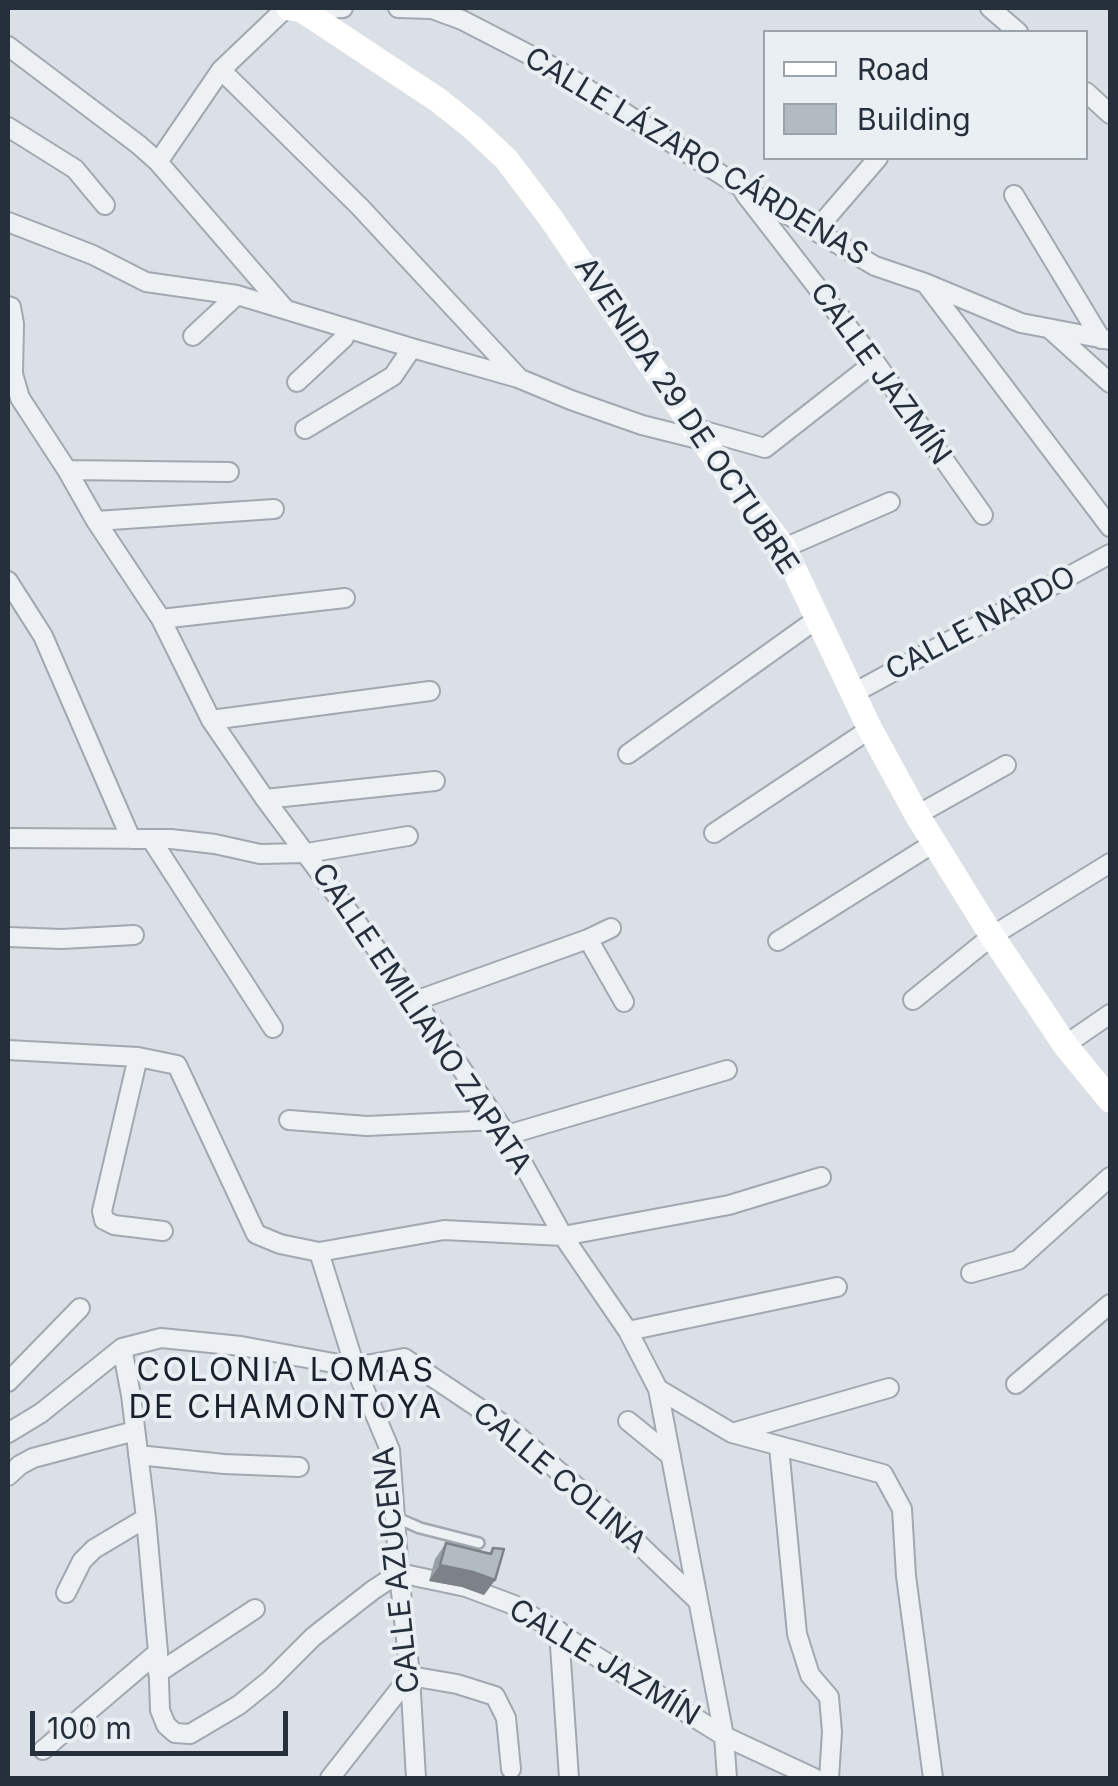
<!DOCTYPE html>
<meta charset="utf-8">
<style>
body{margin:0}
#map{position:relative;width:1118px;height:1786px;overflow:hidden;background:#dbe0e6;font-family:Inter,sans-serif}
canvas{display:block}
.frame{position:absolute;inset:0;border:10px solid #25303c;pointer-events:none}
.legend{position:absolute;left:763px;top:30px;width:325px;height:130px;box-sizing:border-box;background:#eaeff4;border:2px solid #9ba3aa;margin:0;padding:12px 18px;list-style:none;font-size:30px;color:#25303c}
.legend li{display:flex;align-items:center;gap:20px;height:50px}
.legend b{width:50px;border:2px solid #9ba3aa}
.scale{position:absolute;left:30px;top:1711px;width:258px;height:45px;box-sizing:border-box;border:5px solid #25303c;border-top:0;padding-left:12px;font-size:30px;line-height:35px;white-space:nowrap;color:#25303c;-webkit-text-stroke:8px #eaeff4;paint-order:stroke}
</style>
<div id="map">
<canvas width="1118" height="1786"></canvas>
<div class="frame"></div>
<ul class="legend">
<li><b style="height:12px;background:#fff"></b>Road</li>
<li><b style="height:28px;background:#b2bac2"></b>Building</li>
</ul>
<div class="scale">100 m</div>
</div>
<script>
const c = document.querySelector('canvas').getContext('2d');
c.lineJoin = 'round';
function toPath(rows) {
  const path = new Path2D();
  for (const r of rows) {
    path.moveTo(r[0], r[1]);
    for (let i = 2; i < r.length; i += 2) path.lineTo(r[i], r[i + 1]);
  }
  return path;
}
function strokePath(path, color, width, dash) {
  c.strokeStyle = color;
  c.lineWidth = width;
  c.lineCap = dash ? 'butt' : 'round';
  c.setLineDash(dash || []);
  c.stroke(path);
}
function fillPath(path, color) {
  c.fillStyle = color;
  c.fill(path, 'evenodd');
}
function label(font, color, halo, rows, align = 'center') {
  c.font = font + ' Inter,sans-serif';
  c.lineWidth = 8;
  c.setLineDash([]);
  c.textBaseline = 'middle';
  c.strokeStyle = halo;
  c.fillStyle = color;
  for (const [text, x, y, turn = 0] of rows) {
    c.save();
    c.translate(x, y);
    c.rotate((+turn || 0) * Math.PI / 180);
    c.textAlign = isNaN(turn) ? turn : align;
    if (halo) c.strokeText(text, 0, 0);
    c.fillText(text, 0, 0);
    c.restore();
  }
}
const lane = toPath([
 [397,1518,420,1528,479,1543]
]);
const street = toPath([
 [398,8,432,9,462,20,553,67,739,186,875,266,925,283,1021,323,1110,340],
 [990,8,1018,32],
 [303,10,343,8],
 [8,46,139,145,158,162,285,309],
 [221,70,360,207,518,377],
 [1086,92,1110,114],
 [8,127,75,169,105,205],
 [158,162,221,70,286,8],
 [745,194,875,362,983,515],
 [1014,195,1101,339],
 [8,222,93,255,146,282,237,295,412,348,518,378,571,400,642,425,702,440],
 [816,230,878,158],
 [926,284,1110,527],
 [8,306,11,307,14,324,13,374,20,398,67,470,96,521,161,619,211,720,265,799,415,1001,507,1135,563,1236,628,1331,658,1389,724,1736,727,1778],
 [1051,330,1110,383],
 [193,336,237,295],
 [297,382,344,338,345,328],
 [694,428,765,448,875,362],
 [305,429,393,376,412,348],
 [67,470,229,472],
 [96,521,274,509],
 [784,548,890,502],
 [8,581,43,636,131,839],
 [161,619,345,598],
 [852,694,1110,554],
 [211,720,430,691],
 [628,754,817,619],
 [265,799,435,781],
 [917,815,1006,765],
 [714,833,870,729],
 [8,838,171,839,215,844,260,854,307,853,408,836],
 [151,839,273,1028],
 [8,937,62,939,134,935],
 [588,939,624,1002],
 [778,941,934,843],
 [913,1000,992,936,1110,863],
 [415,1001,588,939,611,928],
 [1065,1045,1110,1014],
 [8,1050,138,1057,177,1065,256,1234,280,1244,319,1252,444,1230,563,1236,729,1205,821,1177],
 [138,1057,102,1211,104,1220,114,1225,163,1231],
 [289,1120,367,1126,497,1120],
 [507,1135,727,1070],
 [319,1252,355,1367,390,1450,399,1573,410,1676,416,1778],
 [971,1273,1018,1260,1110,1177],
 [628,1331,837,1287],
 [122,1348,131,1395,146,1518,158,1652,160,1710,166,1725,175,1733,190,1734,239,1705,270,1680,313,1637,373,1590,399,1573,466,1587,514,1605,724,1736,814,1778],
 [8,1382,80,1308],
 [1016,1384,1110,1304],
 [658,1389,732,1433,883,1474,902,1509,906,1576,933,1778],
 [628,1421,671,1456],
 [8,1433,41,1413,122,1348,161,1338,241,1346,355,1367,404,1358,510,1429,602,1509,698,1601],
 [732,1433,889,1388],
 [779,1447,797,1634,810,1675,829,1697,832,1732,829,1778],
 [138,1455,224,1464,299,1467],
 [8,1476,20,1465,33,1458,135,1431],
 [66,1593,82,1561,94,1549,146,1518],
 [559,1631,569,1778],
 [158,1673,255,1609],
 [43,1750,158,1652],
 [330,1778,410,1676,457,1684,495,1696,506,1718,511,1769]
]);
strokePath(lane, '#a1a8b0', 14);
strokePath(street, '#a1a8b0', 22);
strokePath(lane, '#eef1f4', 9);
strokePath(street, '#eef1f4', 18);
strokePath(toPath([
 [289,8,302,10,438,100,473,128,506,159,550,217,702,440,784,548,870,729,917,815,992,936,1065,1045,1110,1100]
]), '#fff', 25);
fillPath(toPath([
 [446,1543,489,1554,493,1548,495,1580,484,1595,462,1587,429,1581,435,1559]
]), '#99a0a7');
fillPath(toPath([
 [440,1565,473,1572,495,1580,484,1595,462,1587,429,1581]
]), '#7d8288');
const building = toPath([
 [446,1543,491,1554,493,1548,504,1549,495,1580,473,1572,440,1565,446,1543]
]);
fillPath(building, '#b2bac2');
strokePath(building, '#7d8288', 2.5);
label('30px', '#25303c', '#eaeff4', [
 ["CALLE LÁZARO CÁRDENAS",696,157,31],
 ["CALLE JAZMÍN",880,374,54],
 ["AVENIDA 29 DE OCTUBRE",686,416,56],
 ["CALLE NARDO",981,624,-28],
 ["CALLE EMILIANO ZAPATA",421,1019,56],
 ["CALLE COLINA",559,1478,40],
 ["CALLE AZUCENA",397,1570,-96],
 ["CALLE JAZMÍN",604,1663,31]
]);
c.letterSpacing = '2.5px';
label('32px', '#18212c', '#eaeff4', [
 ["COLONIA LOMAS",286,1371],
 ["DE CHAMONTOYA",286,1408]
]);
c.letterSpacing = '0px';
</script>
